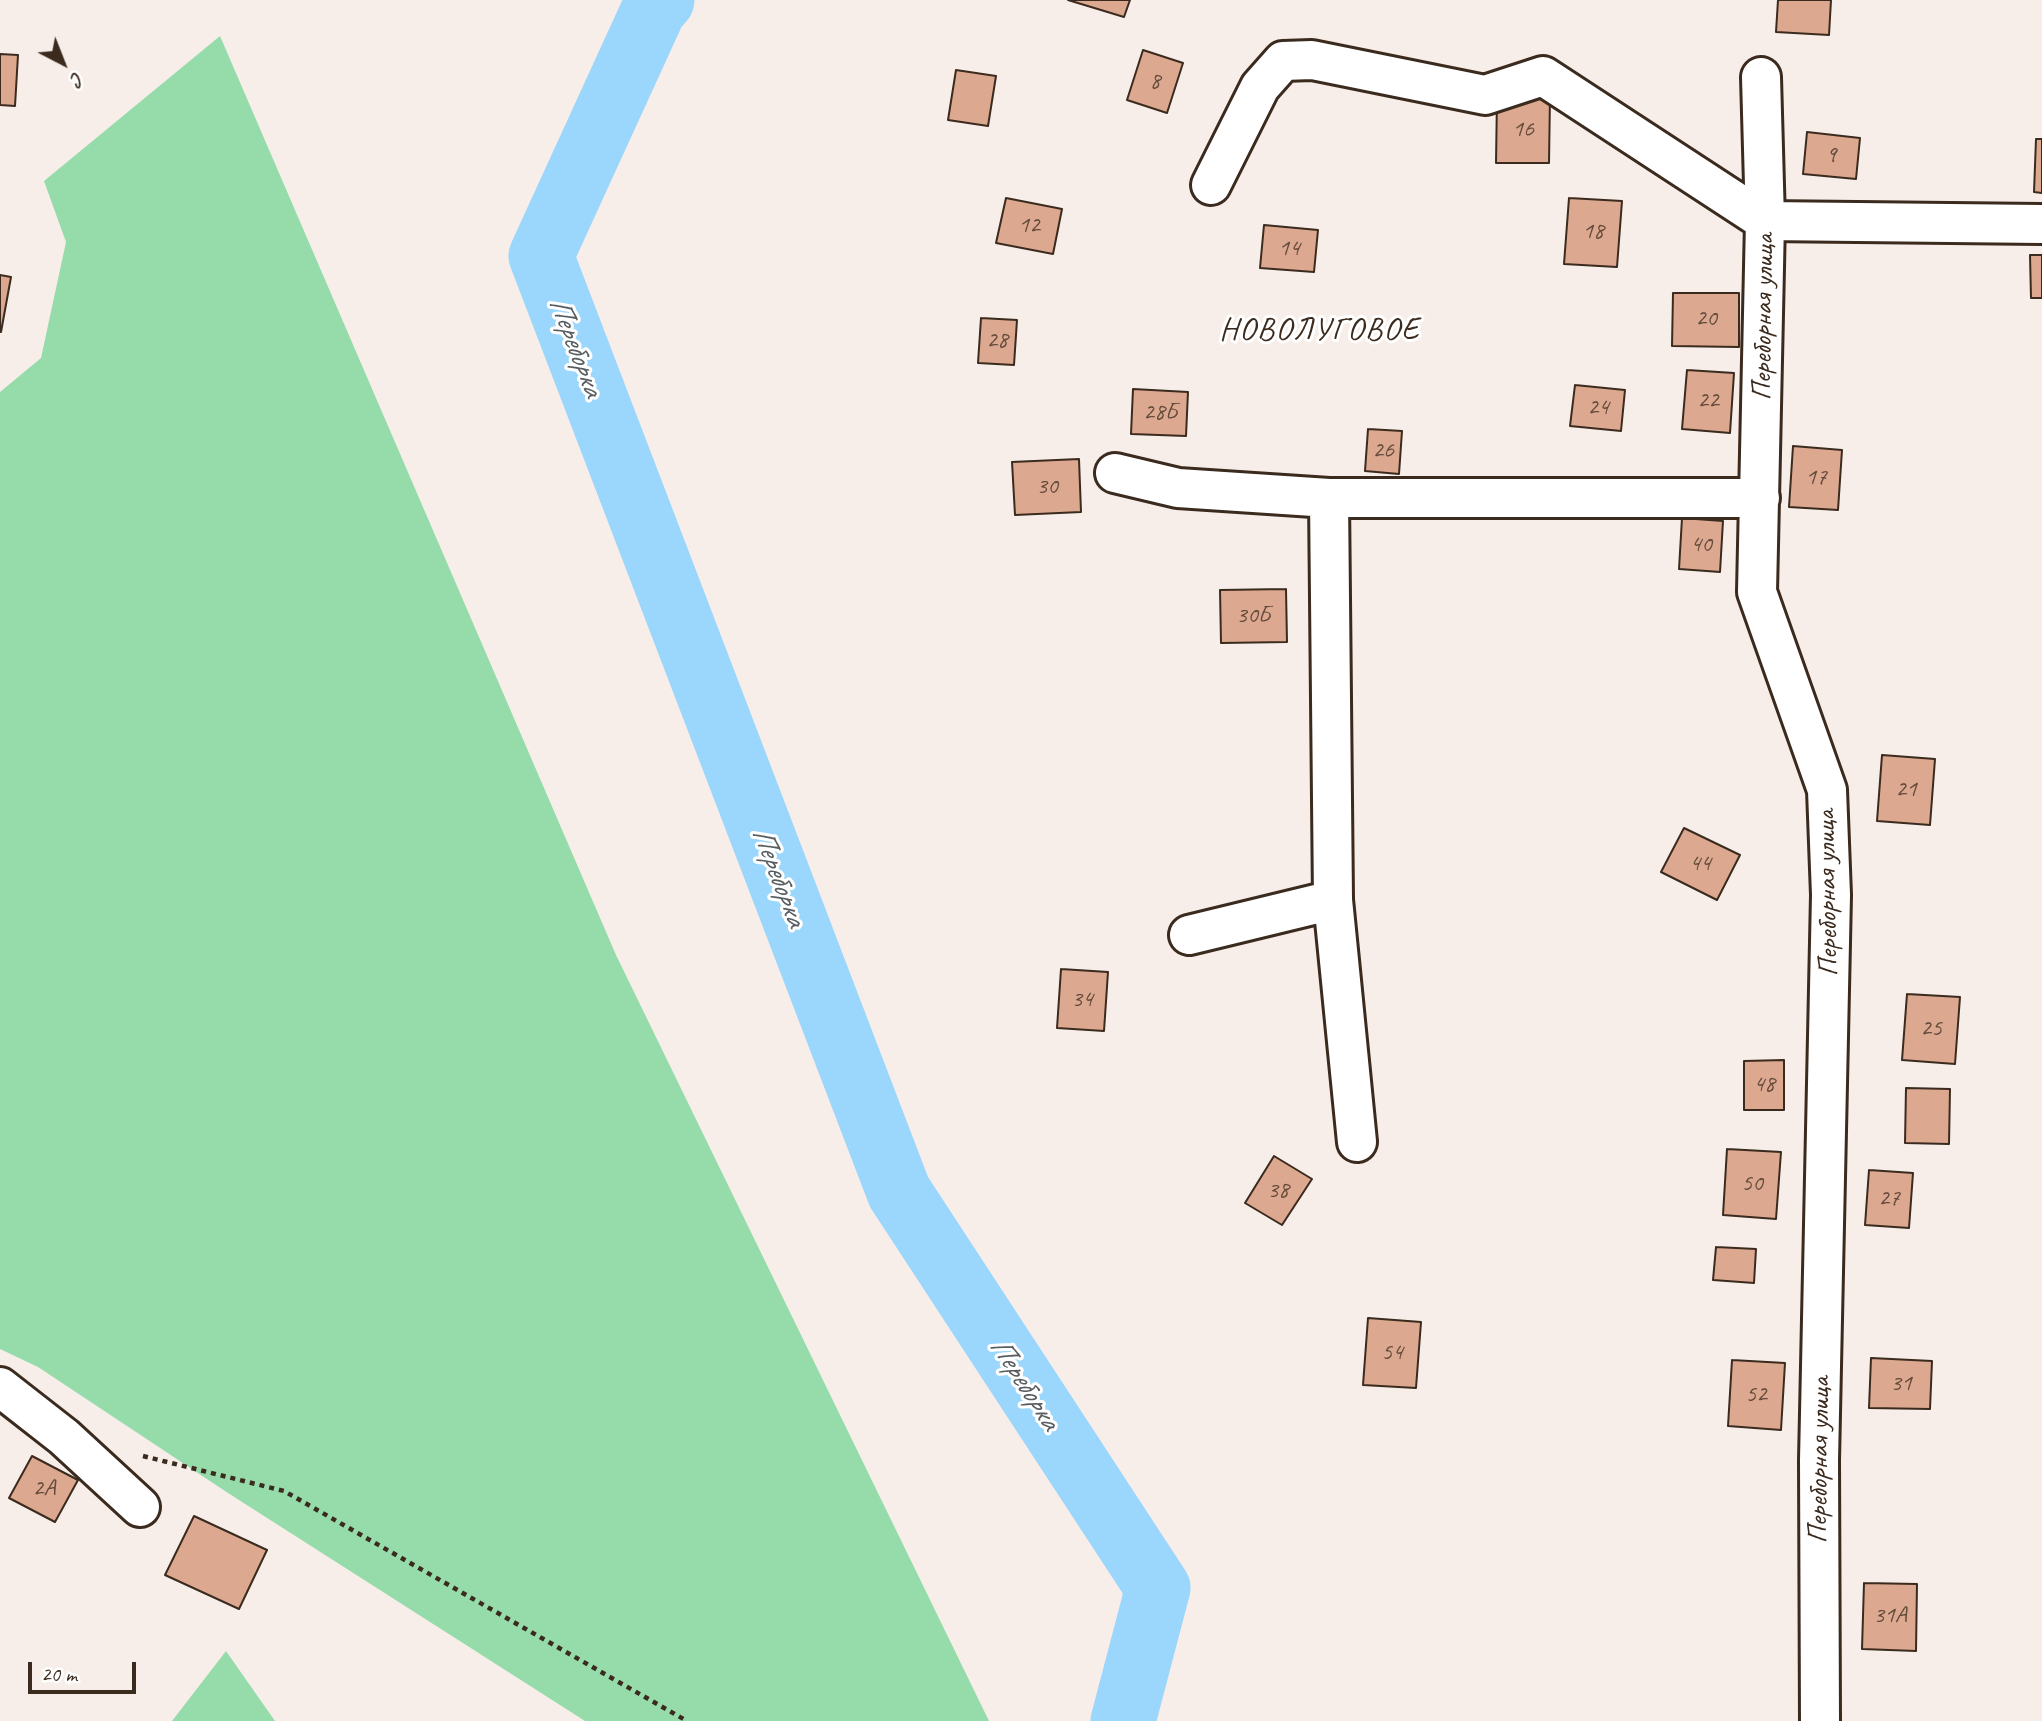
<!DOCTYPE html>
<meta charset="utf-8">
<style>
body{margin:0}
#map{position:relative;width:2042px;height:1721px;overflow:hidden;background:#f8eee9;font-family:Caveat,sans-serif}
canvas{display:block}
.north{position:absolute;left:28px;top:28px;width:70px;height:70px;-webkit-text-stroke:5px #fff;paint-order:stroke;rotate:138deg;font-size:19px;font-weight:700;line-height:28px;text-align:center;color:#3b2a1e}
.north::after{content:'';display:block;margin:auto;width:24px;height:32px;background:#3b2a1e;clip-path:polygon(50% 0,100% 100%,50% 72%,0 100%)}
.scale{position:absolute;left:28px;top:1662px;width:108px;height:32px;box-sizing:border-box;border:4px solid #3b2a1e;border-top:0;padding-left:9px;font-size:21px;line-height:24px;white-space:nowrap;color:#3b2a1e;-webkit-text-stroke:5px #fff;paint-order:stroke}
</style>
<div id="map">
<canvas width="2042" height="1721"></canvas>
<div class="north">С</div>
<div class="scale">20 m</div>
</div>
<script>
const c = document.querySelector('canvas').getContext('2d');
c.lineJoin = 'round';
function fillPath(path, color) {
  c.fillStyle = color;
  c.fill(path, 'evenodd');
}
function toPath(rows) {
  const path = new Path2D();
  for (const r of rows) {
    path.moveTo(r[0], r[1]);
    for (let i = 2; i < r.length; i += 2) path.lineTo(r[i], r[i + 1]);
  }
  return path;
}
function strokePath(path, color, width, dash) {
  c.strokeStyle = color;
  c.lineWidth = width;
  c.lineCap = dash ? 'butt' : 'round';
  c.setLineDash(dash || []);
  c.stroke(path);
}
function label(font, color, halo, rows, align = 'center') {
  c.font = font + ' Caveat,sans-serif';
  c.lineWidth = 6;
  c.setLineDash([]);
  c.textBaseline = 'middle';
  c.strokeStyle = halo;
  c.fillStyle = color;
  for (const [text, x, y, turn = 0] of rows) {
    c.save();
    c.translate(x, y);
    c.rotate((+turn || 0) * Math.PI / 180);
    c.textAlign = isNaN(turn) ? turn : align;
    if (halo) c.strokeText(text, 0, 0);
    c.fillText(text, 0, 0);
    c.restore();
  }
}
fillPath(toPath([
 [220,36,616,955,989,1721,585,1721,228,1493,38,1367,0,1349,0,392,41,358,66,242,44,181],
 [226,1651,275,1721,172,1721]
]), '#95dcaa');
strokePath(toPath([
 [662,0,654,9,541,256,899,1192,1158,1588,1123,1721]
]), '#9bd6fc', 65);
const building = toPath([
 [1068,0,1130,0,1124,17,1068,0],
 [1778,0,1831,0,1829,35,1776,32,1778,0],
 [1143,50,1183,63,1167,113,1127,100,1143,50],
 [0,54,18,55,15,106,0,105,0,54],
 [956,70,996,76,988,126,948,120,956,70],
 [1497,96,1550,96,1549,163,1496,163,1497,96],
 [1807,132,1860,138,1856,179,1803,174,1807,132],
 [2036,139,2042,139,2042,193,2034,192,2036,139],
 [1006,198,1062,209,1053,254,996,243,1006,198],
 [1569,198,1622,201,1617,267,1564,264,1569,198],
 [1264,225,1318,230,1314,272,1260,268,1264,225],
 [2030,255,2042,255,2042,298,2031,298,2030,255],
 [0,275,11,277,1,332,0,332,0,275],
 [1673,293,1739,293,1739,347,1672,346,1673,293],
 [981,318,1017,320,1014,365,978,363,981,318],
 [1687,370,1734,373,1730,433,1682,429,1687,370],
 [1575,385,1625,390,1621,431,1570,426,1575,385],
 [1133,389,1188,392,1186,436,1131,434,1133,389],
 [1368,429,1402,431,1399,474,1365,471,1368,429],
 [1793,446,1842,450,1838,510,1789,507,1793,446],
 [1079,459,1081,512,1015,515,1012,462,1079,459],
 [1682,518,1723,521,1720,572,1679,569,1682,518],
 [1286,589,1287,642,1221,643,1220,590,1286,589],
 [1882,755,1935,759,1930,825,1877,821,1882,755],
 [1684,828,1740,855,1717,900,1661,872,1684,828],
 [1061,969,1108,972,1104,1031,1057,1028,1061,969],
 [1907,994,1960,997,1955,1064,1902,1060,1907,994],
 [1784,1060,1784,1110,1744,1110,1744,1061,1784,1060],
 [1906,1088,1950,1089,1949,1144,1905,1143,1906,1088],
 [1727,1149,1781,1152,1776,1219,1723,1215,1727,1149],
 [1274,1156,1312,1179,1282,1225,1245,1203,1274,1156],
 [1869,1170,1913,1173,1909,1228,1865,1225,1869,1170],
 [1716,1247,1756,1249,1754,1283,1713,1280,1716,1247],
 [1368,1318,1421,1322,1416,1388,1363,1385,1368,1318],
 [1871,1358,1932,1361,1930,1409,1869,1408,1871,1358],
 [1732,1360,1785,1363,1781,1430,1728,1426,1732,1360],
 [32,1456,78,1480,55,1522,9,1498,32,1456],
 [194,1516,267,1550,239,1609,165,1575,194,1516],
 [1864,1583,1917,1584,1916,1651,1862,1649,1864,1583]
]);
fillPath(building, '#dca890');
strokePath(building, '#3b2a1e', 2);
const minor = toPath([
 [1761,77,1765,221,1757,592,1827,790,1831,895,1819,1460,1820,1721],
 [1211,185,1260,87,1283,61,1312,60,1485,95,1543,76,1765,221,2042,224],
 [1115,473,1178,488,1329,498],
 [1189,935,1333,900],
 [1357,1142,1333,900,1329,498,1760,498],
 [0,1387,64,1437,140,1507]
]);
strokePath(minor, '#3b2a1e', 44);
strokePath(toPath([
 [143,1456,284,1491,687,1721]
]), '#3b2a1e', 4.5, [5, 5]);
strokePath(minor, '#fff', 38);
label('24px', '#634a3a', null, [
 ["8",1155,82],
 ["16",1523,130],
 ["9",1831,156],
 ["12",1029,226],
 ["18",1593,232],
 ["14",1289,249],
 ["20",1706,319],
 ["28",997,341],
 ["22",1708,401],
 ["24",1598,408],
 ["28Б",1160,413],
 ["26",1383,451],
 ["17",1816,478],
 ["30",1047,487],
 ["40",1701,545],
 ["30Б",1253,616],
 ["21",1906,790],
 ["44",1700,864],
 ["34",1082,1000],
 ["25",1931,1029],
 ["48",1764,1085],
 ["50",1752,1184],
 ["38",1278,1191],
 ["27",1889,1199],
 ["54",1392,1353],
 ["31",1901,1384],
 ["52",1756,1395],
 ["2А",44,1489],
 ["31А",1890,1616]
]);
label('28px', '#3b2a1e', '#fff', [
 ["Переборная улица",1764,317,-89],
 ["Переборная улица",1828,893,-91],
 ["Переборная улица",1820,1460,-89]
]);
label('italic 30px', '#585e61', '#fff', [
 ["Переборка",575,347,69],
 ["Переборка",778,877,69],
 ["Переборка",1024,1384,57]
]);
c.letterSpacing = '2px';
label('32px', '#3b2a1e', '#fff', [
 ["НОВОЛУГОВОЕ",1320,331]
]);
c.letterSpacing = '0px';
</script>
